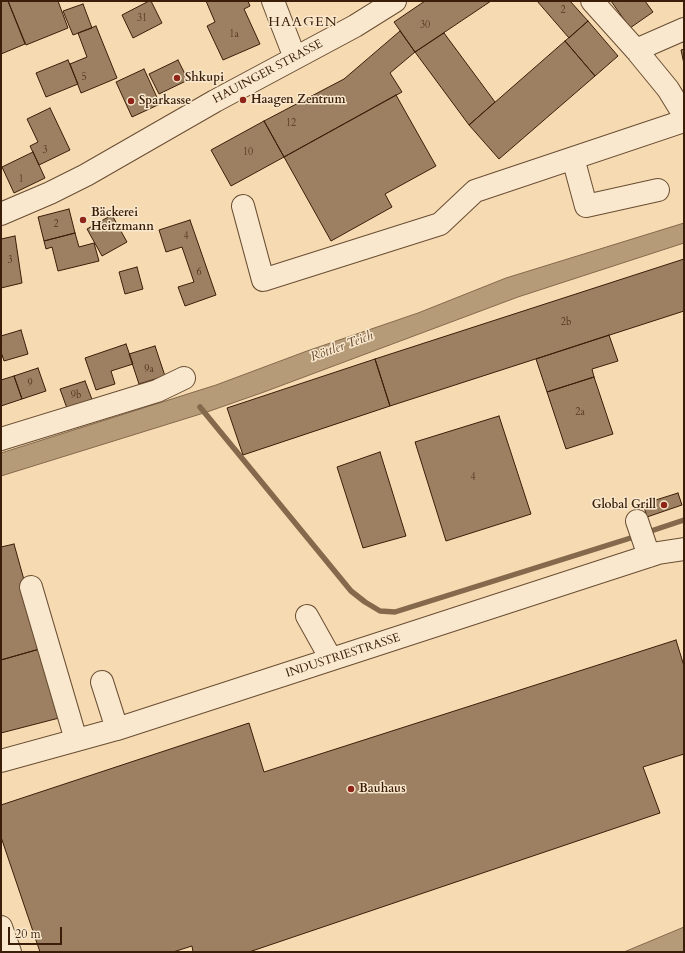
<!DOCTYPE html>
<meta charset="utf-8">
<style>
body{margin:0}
#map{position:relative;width:685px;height:953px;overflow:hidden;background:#f6dbb2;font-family:Cardo,serif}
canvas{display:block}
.frame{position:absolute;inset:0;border:2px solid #3a1e09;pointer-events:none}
.scale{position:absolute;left:8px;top:927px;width:54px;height:18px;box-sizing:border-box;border:2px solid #3a1e09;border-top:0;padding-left:5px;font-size:12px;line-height:14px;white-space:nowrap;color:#3a1e09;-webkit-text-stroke:3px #f9e8cd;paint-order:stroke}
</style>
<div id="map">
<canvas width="685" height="953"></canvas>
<div class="frame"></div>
<div class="scale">20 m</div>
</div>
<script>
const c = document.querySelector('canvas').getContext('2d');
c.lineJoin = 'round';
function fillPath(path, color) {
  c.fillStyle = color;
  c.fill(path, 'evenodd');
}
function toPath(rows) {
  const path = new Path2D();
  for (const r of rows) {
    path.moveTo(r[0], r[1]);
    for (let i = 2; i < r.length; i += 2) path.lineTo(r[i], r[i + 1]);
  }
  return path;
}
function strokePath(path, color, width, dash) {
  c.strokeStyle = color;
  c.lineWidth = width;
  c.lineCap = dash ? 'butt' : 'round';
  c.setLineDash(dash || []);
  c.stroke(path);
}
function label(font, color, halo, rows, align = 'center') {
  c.font = font + ' Cardo,serif';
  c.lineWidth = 3;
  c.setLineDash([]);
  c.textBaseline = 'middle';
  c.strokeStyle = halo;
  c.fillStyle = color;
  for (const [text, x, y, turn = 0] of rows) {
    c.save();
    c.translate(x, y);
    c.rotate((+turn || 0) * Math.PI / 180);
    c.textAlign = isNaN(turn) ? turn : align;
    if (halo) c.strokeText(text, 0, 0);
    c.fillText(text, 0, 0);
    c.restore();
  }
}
const water = toPath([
 [684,223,684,243,518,297,264,392,207,412,1,476,1,453,216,385,307,351,418,313,506,278,684,223],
 [684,927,684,952,624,952,684,927]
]);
fillPath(water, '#b69b79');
strokePath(water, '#84694c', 1);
strokePath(toPath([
 [200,407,351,591,365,602,380,611,395,612,637,536],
 [645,533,684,520]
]), '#84694c', 5.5);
const building = toPath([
 [1,1,8,1,25,44,1,54,1,1],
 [8,1,58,1,68,28,26,45,8,1],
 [149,1,151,1,162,23,133,38,122,15,149,1],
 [206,1,248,1,250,6,244,9,260,44,223,60,207,26,215,22,206,1],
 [425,1,491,1,415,52,394,22,425,1],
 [537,1,570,1,588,21,569,38,537,1],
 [611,1,645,1,653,12,630,28,611,1],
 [83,4,92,28,73,35,63,11,83,4],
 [588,21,618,56,595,76,565,41,588,21],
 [96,26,117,78,81,93,70,64,87,57,78,33,96,26],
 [400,31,415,52,390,73,402,92,284,157,264,121,344,79,400,31],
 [444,33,495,102,469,125,415,52,444,33],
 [565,41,595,76,499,159,469,125,565,41],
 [684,49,684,64,681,50,684,49],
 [68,60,78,84,46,97,36,73,68,60],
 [178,60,188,80,159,94,149,74,178,60],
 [144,69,160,104,132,117,116,82,144,69],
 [396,95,436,166,385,194,392,207,331,241,284,157,396,95],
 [50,108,70,150,39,165,30,146,38,142,27,119,50,108],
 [264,121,284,157,231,186,211,150,264,121],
 [33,152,45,178,14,193,2,167,33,152],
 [69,209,75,233,44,241,38,217,69,209],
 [112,215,127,242,102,256,87,229,112,215],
 [190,220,216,295,185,306,178,287,194,282,182,247,166,252,159,230,190,220],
 [75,233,79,247,94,243,99,261,58,271,52,247,46,249,44,241,75,233],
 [15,236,22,283,1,288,1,239,15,236],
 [684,259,684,311,390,406,375,359,684,259],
 [137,267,143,289,125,294,119,272,137,267],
 [21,330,28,354,4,361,1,352,1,336,21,330],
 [609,335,618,361,592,369,594,377,547,392,536,359,609,335],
 [126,344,133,364,111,371,115,384,96,390,85,358,126,344],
 [155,346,165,376,139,384,129,354,155,346],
 [375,359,390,406,243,455,227,408,375,359],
 [38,368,46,391,22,399,14,376,38,368],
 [14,376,22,399,1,406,1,380,14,376],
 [594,377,613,434,566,449,547,392,594,377],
 [85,381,93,402,68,411,60,389,85,381],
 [499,416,531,514,446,541,415,442,499,416],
 [380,452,406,536,363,548,337,467,380,452],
 [678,493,682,505,647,517,643,504,678,493],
 [14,544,43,648,1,660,1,547,14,544],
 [676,640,684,666,684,754,643,767,660,813,249,952,193,952,192,946,173,952,40,952,1,837,1,805,249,723,264,772,676,640],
 [43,648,63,717,1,733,1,660,43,648]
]);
fillPath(building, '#9c8061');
strokePath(building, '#3a1e09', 1);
const minor = toPath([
 [273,1,295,58],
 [592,1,636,50,668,89,684,115],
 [636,50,684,29],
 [573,158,586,206,658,190],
 [243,206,263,280,440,224,475,191,684,121],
 [1,214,50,193,86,175,215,101,355,26,395,1],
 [1,439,157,391,184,378],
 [637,521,649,556],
 [31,587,76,740],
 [307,616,331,659],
 [102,682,117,729],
 [1,761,117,729,658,553,684,549],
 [1,927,10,952]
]);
strokePath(minor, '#694d33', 24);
strokePath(minor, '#f9e8cd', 22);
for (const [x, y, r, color] of [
 [177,78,4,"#8f2418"],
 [243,100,4,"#8f2418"],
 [131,101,4,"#8f2418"],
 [83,220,4,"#8f2418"],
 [664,505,4,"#8f2418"],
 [351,789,4,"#8f2418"]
]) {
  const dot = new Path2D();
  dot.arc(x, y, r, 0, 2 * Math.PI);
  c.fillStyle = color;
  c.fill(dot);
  strokePath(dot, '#f9e8cd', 1.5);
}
label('10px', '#52361f', null, [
 ["2",563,11],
 ["31",142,19],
 ["30",425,26],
 ["1a",234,35],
 ["5",84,78],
 ["12",291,124],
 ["3",45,151],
 ["10",248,153],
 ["1",21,180],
 ["2",56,225],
 ["4",186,237],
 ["3",10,261],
 ["6",199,273],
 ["2b",566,323],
 ["9a",149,370],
 ["9",30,384],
 ["9b",76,396],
 ["2a",580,413],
 ["4",473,478]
]);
label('12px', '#3a1e09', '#f9e8cd', [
 ["HAUINGER STRASSE",268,72,-28],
 ["INDUSTRIESTRASSE",343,656,-18]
]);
label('bold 12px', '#3a1e09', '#f9e8cd', [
 ["Shkupi",185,78],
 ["Haagen Zentrum",251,100],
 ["Sparkasse",139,101],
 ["Bäckerei",91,213],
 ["Heitzmann",91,227],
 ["Global Grill",656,505,"right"],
 ["Bauhaus",359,789]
], 'left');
label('italic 13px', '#654a30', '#f9e8cd', [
 ["Röttler Teich",342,347,-20]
]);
c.letterSpacing = '1px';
label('14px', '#3a1e09', '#f9e8cd', [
 ["HAAGEN",303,23]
]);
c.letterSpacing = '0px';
</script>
